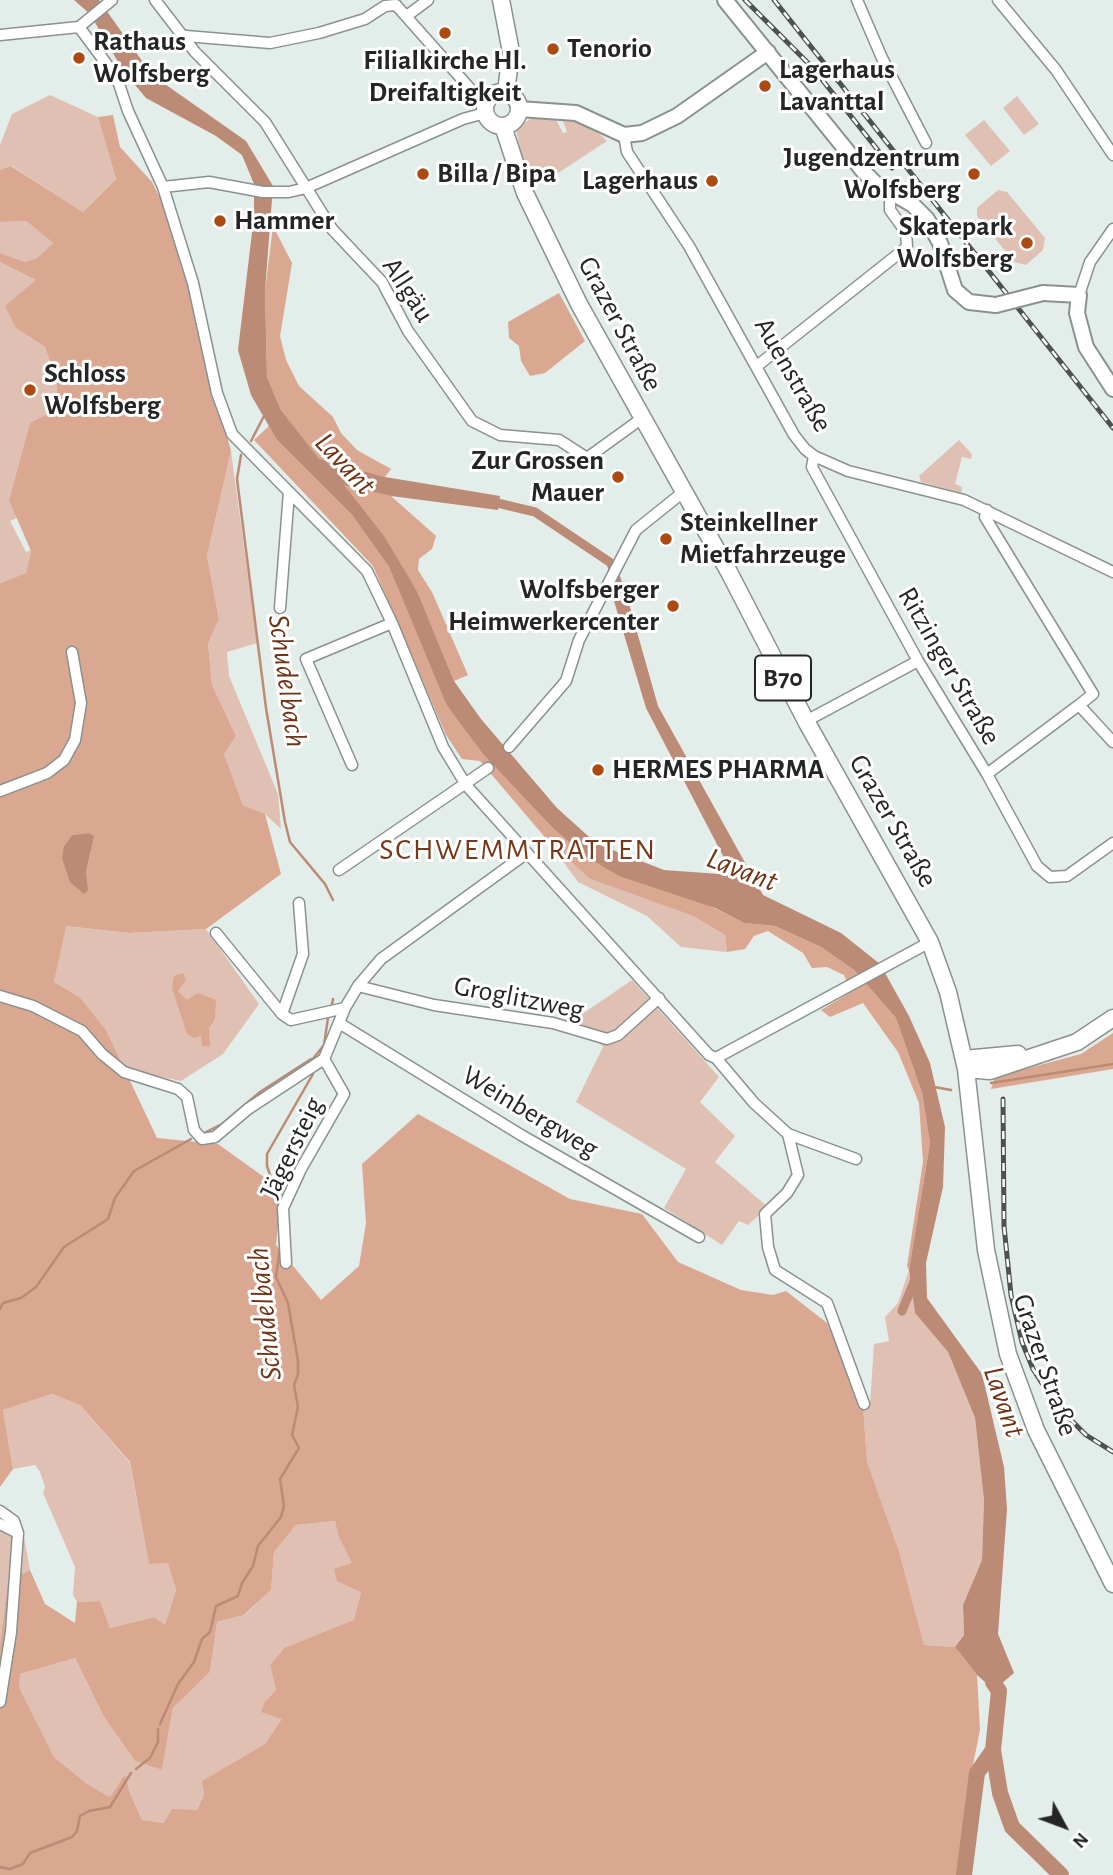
<!DOCTYPE html>
<meta charset="utf-8">
<style>
body{margin:0}
#map{position:relative;width:1113px;height:1875px;overflow:hidden;background:#e3ede9;font-family:"Alegreya Sans",sans-serif}
canvas{display:block}
.north{position:absolute;left:1029px;top:1791px;width:70px;height:70px;-webkit-text-stroke:5px #fff;paint-order:stroke;rotate:131deg;font-size:19px;font-weight:700;line-height:28px;text-align:center;color:#232625}
.north::after{content:'';display:block;margin:auto;width:24px;height:32px;background:#232625;clip-path:polygon(50% 0,100% 100%,50% 72%,0 100%)}
</style>
<div id="map">
<canvas width="1113" height="1875"></canvas>
<div class="north">N</div>
</div>
<script>
const c = document.querySelector('canvas').getContext('2d');
c.lineJoin = 'round';
function fillPath(path, color) {
  c.fillStyle = color;
  c.fill(path, 'evenodd');
}
function toPath(rows) {
  const path = new Path2D();
  for (const r of rows) {
    if (r.length === 3) {
      path.moveTo(r[0] + r[2], r[1]);
      path.arc(r[0], r[1], r[2], 0, 2 * Math.PI);
      continue;
    }
    path.moveTo(r[0], r[1]);
    for (let i = 2; i < r.length; i += 2) path.lineTo(r[i], r[i + 1]);
  }
  return path;
}
function strokePath(path, color, width, dash) {
  c.strokeStyle = color;
  c.lineWidth = width;
  c.lineCap = dash ? 'butt' : 'round';
  c.setLineDash(dash || []);
  c.stroke(path);
}
function label(font, color, halo, rows, align = 'center') {
  c.font = font + ' "Alegreya Sans",sans-serif';
  c.lineWidth = 6;
  c.setLineDash([]);
  c.textBaseline = 'middle';
  c.strokeStyle = halo;
  c.fillStyle = color;
  for (const [text, x, y, turn = 0] of rows) {
    c.save();
    c.translate(x, y);
    c.rotate((+turn || 0) * Math.PI / 180);
    c.textAlign = isNaN(turn) ? turn : align;
    if (halo) c.strokeText(text, 0, 0);
    c.fillText(text, 0, 0);
    c.restore();
  }
}
fillPath(toPath([
 [50,95,98,117,116,179,83,212,12,166,0,170,0,145,12,114],
 [1017,96,1039,124,1024,135,1003,108],
 [532,118,555,118,563,133,567,132,562,118,576,120,593,128,607,141,555,175,552,168,525,176,516,128],
 [984,120,1010,151,991,166,965,135],
 [998,190,1007,192,1045,238,1043,250,1026,265,1014,262,977,216,977,208],
 [26,221,53,243,37,258,25,262,0,253,0,222],
 [0,262,36,280,16,328,45,347,56,379,58,410,30,424,9,500,19,517,10,521,26,552,31,550,26,573,0,583],
 [959,440,972,454,971,459,962,457,955,484,962,487,961,493,921,482,919,476],
 [231,451,257,643,227,652,229,676,278,794,281,829,265,814,243,805,224,754,236,736,212,685,208,644,219,619,207,556],
 [549,842,590,879,693,916,725,935,727,952,681,947,647,916,578,882],
 [65,926,129,933,206,929,259,1004,223,1054,181,1081,124,1069,106,1030,54,982],
 [632,980,719,1077,700,1102,735,1136,715,1162,768,1207,748,1225,739,1221,722,1245,664,1208,686,1169,576,1102,603,1047,575,1019],
 [909,1270,915,1313,948,1352,975,1418,984,1500,982,1560,963,1605,964,1635,955,1647,924,1645,899,1551,867,1462,863,1405,870,1405,874,1344,889,1341,885,1317,898,1303],
 [52,1394,80,1405,130,1463,149,1564,168,1562,176,1590,165,1626,154,1617,110,1628,100,1601,77,1602,73,1595,75,1567,43,1493,45,1487,40,1472,35,1465,13,1469,3,1410],
 [0,1506,10,1510,22,1525,30,1570,8,1581,0,1644],
 [335,1521,338,1535,353,1563,361,1592,354,1621,284,1648,270,1665,276,1690,264,1703,261,1711,283,1719,265,1744,203,1781,204,1793,197,1810,164,1823,142,1820,130,1793,125,1774,110,1797,86,1783,54,1757,18,1688,20,1674,75,1658,104,1717,135,1761,162,1770,173,1708,210,1672,217,1622,245,1615,271,1590,274,1552,296,1525]
]), '#e0c0b3');
fillPath(toPath([
 [113,115,120,147,152,182,170,218,192,288,209,370,231,451,207,556,219,619,208,644,212,685,236,736,224,754,243,805,265,814,281,874,206,929,129,933,66,926,54,982,80,998,106,1030,157,1138,218,1144,282,1190,276,1245,321,1300,359,1266,366,1223,362,1164,418,1114,570,1199,642,1214,678,1262,741,1290,773,1295,786,1291,827,1323,863,1405,867,1462,899,1551,924,1645,955,1647,977,1675,980,1730,966,1799,958,1875,0,1875,0,1644,8,1581,30,1570,45,1604,75,1623,77,1602,100,1601,110,1628,154,1617,165,1625,176,1590,168,1563,149,1564,130,1462,80,1405,52,1394,3,1410,13,1469,0,1487,0,583,26,573,31,551,9,500,30,423,58,409,56,379,45,347,16,328,5,306,36,280,0,262,0,253,25,262,37,258,53,243,26,221,0,222,0,170,11,166,83,212,116,179,98,117],
 [88,833,91,851,86,873,64,846,72,835],
 [335,1521,338,1535,352,1563,334,1569,337,1581,361,1592,354,1620,284,1648,270,1665,276,1690,264,1703,261,1712,282,1719,265,1744,202,1781,204,1794,197,1810,172,1809,164,1823,142,1820,130,1793,125,1774,110,1797,86,1783,54,1757,19,1688,20,1674,75,1658,104,1717,135,1761,162,1770,173,1708,210,1672,217,1622,244,1615,271,1590,274,1552,296,1525],
 [273,226,292,263,280,336,286,360,299,386,333,417,341,433,357,450,391,469,385,477,319,460,281,410,267,377,265,291],
 [559,293,585,341,545,373,530,376,521,361,519,346,509,338,508,322],
 [269,426,277,440,352,515,389,567,446,704,552,827,744,923,775,926,821,947,854,970,896,1018,922,1093,930,1143,909,1270,907,1266,923,1162,919,1103,898,1052,863,1003,830,1017,821,1010,851,992,844,975,827,967,812,968,803,953,768,931,754,936,745,949,727,952,725,935,693,916,590,879,549,842,480,761,462,759,446,735,373,566,254,440],
 [343,484,391,496,436,536,432,549,419,559,418,570,432,592,468,675,454,681,418,593],
 [183,973,186,980,178,991,187,1000,198,993,216,1000,215,1019,209,1028,210,1047,202,1046,201,1036,194,1038,187,1034,172,988,174,976],
 [1113,1033,1113,1069,991,1089,995,1077,1081,1054]
]), '#daa791');
fillPath(toPath([
 [74,0,99,0,152,75,246,141,273,186,265,291,267,377,281,410,319,459,385,477,500,496,498,510,391,496,344,485,384,536,418,593,454,681,481,719,557,808,597,844,664,870,733,875,646,708,611,591,624,586,658,706,763,895,841,933,880,964,909,1016,930,1063,945,1127,943,1187,926,1263,927,1298,982,1374,1004,1467,1007,1509,998,1634,1014,1673,994,1690,977,1675,955,1647,964,1635,963,1605,982,1560,984,1500,975,1418,948,1352,915,1313,909,1270,930,1143,922,1093,896,1018,854,970,821,947,775,926,744,923,715,908,619,876,587,857,552,827,484,755,446,704,389,567,352,515,277,440,251,395,238,350,254,216,254,184,242,155,216,136,146,98,124,72,90,14],
 [88,833,94,836,86,873,88,890,84,894,70,882,62,858,64,846,72,835]
]), '#bc8b75');
strokePath(toPath([
 [251,441,264,416],
 [241,455,237,479,266,708,285,822,290,842,325,884,333,900],
 [332,1004,333,999],
 [312,1060,324,1045,328,1018],
 [991,1083,1113,1064],
 [934,1087,951,1090],
 [206,1132,222,1124,260,1092,311,1059],
 [0,1309,3,1303,21,1298,36,1287,64,1247,108,1219,115,1198,134,1171,191,1139],
 [160,1724,178,1684,194,1662,202,1639,210,1632,216,1606,238,1596,242,1583,253,1566,258,1546,281,1517,284,1506,280,1479,299,1448,292,1435,298,1407,294,1385,298,1374,298,1361,288,1303,276,1277,280,1248,278,1199,267,1166,267,1154,313,1074],
 [136,1769,150,1758,158,1742,158,1729],
 [0,1867,10,1869,23,1864,30,1853,72,1837,77,1831,80,1816,89,1811,110,1807,131,1773]
]), '#bc8b75', 2.5);
strokePath(toPath([
 [489,501,535,512,611,563,622,597],
 [902,1311,916,1277]
]), '#bc8b75', 9);
strokePath(toPath([
 [993,1750,1000,1793,1012,1827,1061,1875],
 [964,1875,977,1773,993,1750,999,1691,993,1682,992,1668]
]), '#bc8b75', 16);
const street = toPath([
 [155,0,195,52,265,122,332,229,382,282,408,331,472,421,500,435,559,440,587,458,641,419],
 [857,0,882,58,926,143],
 [998,0,1056,70,1113,155],
 [408,15,428,0],
 [79,27,117,78,128,111,163,187,193,283,217,393,232,434,367,571,392,623,443,747,466,785,709,1055,716,1058,930,942],
 [0,35,79,27,112,0],
 [186,36,270,43,319,33,365,19,385,6,396,5,474,93,486,101],
 [624,135,627,152,689,246,794,435,805,449,814,456,848,471,964,500,1113,572],
 [163,187,209,182,263,192,289,192,306,188,463,119,485,113],
 [1079,295,1090,262,1113,229],
 [757,366,907,247,906,232,890,210,890,192],
 [814,456,812,467,918,661,987,774,1037,866,1050,877,1067,876,1113,843],
 [987,510,985,517,1093,694,1079,705,1113,742],
 [280,608,289,492],
 [806,721,918,661],
 [509,747,566,681,579,640,636,530,682,493],
 [352,765,306,659,392,623],
 [987,774,1079,705],
 [0,791,47,773,64,760,75,740,81,703,72,652],
 [339,870,488,768],
 [299,903,303,954,282,1014,291,1020,345,1008],
 [216,933,282,1014],
 [358,986,434,1005,553,1023,607,1039,618,1035,659,998],
 [0,996,33,1006,82,1031,102,1054,124,1072,178,1089,187,1097,194,1130,202,1139,215,1137,248,1109,324,1059,345,1008,358,986,381,959,527,853],
 [339,1023,521,1135,699,1237],
 [716,1058,754,1103,788,1134,856,1159],
 [788,1134,798,1175,787,1193,765,1214,768,1247,775,1270,827,1303,864,1404],
 [286,1263,283,1208,301,1169,344,1094,324,1059],
 [0,1511,14,1521,18,1533,11,1632,0,1702],
 [0,1524,18,1533]
]);
const secondary = toPath([
 [725,0,864,172,875,183,913,205,927,219,940,243,955,290,969,302,996,305],
 [519,109,576,113,624,135,642,133,677,116,768,52],
 [1043,293,1079,295,1077,313,1086,347,1113,389]
]);
const primary = toPath([
 [501,0,511,52,506,92],
 [502,109,17],
 [503,126,525,193,579,304,729,572,806,721,930,942,948,992,966,1069,986,1250,1008,1354,1036,1430,1113,1584],
 [964,1059,1018,1054],
 [966,1069,990,1071,1077,1042,1113,1018]
]);
strokePath(street, '#89928f', 13);
strokePath(secondary, '#89928f', 18);
strokePath(primary, '#89928f', 19);
strokePath(street, '#fff', 10);
strokePath(secondary, '#fff', 14);
strokePath(primary, '#fff', 16);
const rail = toPath([
 [745,0,812,67,892,168],
 [774,0,1113,428],
 [1003,1099,1004,1226,1011,1295,1022,1342,1033,1369,1055,1404,1086,1435,1113,1452]
]);
strokePath(rail, '#4d5250', 5);
strokePath(rail, '#fff', 2.5, [8]);
const secondaryBridge = toPath([
 [996,305,1043,293]
]);
strokePath(secondaryBridge, '#89928f', 18, []);
strokePath(secondaryBridge, '#fff', 14);
for (const [x, y, r, color] of [
 [445,33,7,"#ac4a11"],
 [553,49,7,"#ac4a11"],
 [79,58,7,"#ac4a11"],
 [765,86,7,"#ac4a11"],
 [423,174,7,"#ac4a11"],
 [974,174,7,"#ac4a11"],
 [712,181,7,"#ac4a11"],
 [220,221,7,"#ac4a11"],
 [1027,243,7,"#ac4a11"],
 [30,390,7,"#ac4a11"],
 [618,477,7,"#ac4a11"],
 [666,539,7,"#ac4a11"],
 [673,606,7,"#ac4a11"],
 [598,770,7,"#ac4a11"]
]) {
  const dot = new Path2D();
  dot.arc(x, y, r, 0, 2 * Math.PI);
  c.fillStyle = color;
  c.fill(dot);
  strokePath(dot, '#fff', 2.5);
}
for (const [x, y, w] of [
 [783,678,56]
]) {
  const box = new Path2D();
  box.roundRect(x - w / 2, y - 22.5, w, 45, 5);
  c.fillStyle = '#fff';
  c.fill(box);
  strokePath(box, '#232625', 2);
}
label('bold 26px', '#232625', null, [
 ["B70",783,678]
]);
label('bold 28px', '#232625', '#fff', [
 ["Rathaus",93,42],
 ["Wolfsberg",93,74],
 ["Tenorio",567,49],
 ["Filialkirche Hl.",445,61,"center"],
 ["Dreifaltigkeit",445,93,"center"],
 ["Lagerhaus",779,70],
 ["Lavanttal",779,102],
 ["Jugendzentrum",960,158,"right"],
 ["Wolfsberg",960,190,"right"],
 ["Billa / Bipa",437,174],
 ["Lagerhaus",698,181,"right"],
 ["Hammer",234,221],
 ["Skatepark",1013,227,"right"],
 ["Wolfsberg",1013,259,"right"],
 ["Schloss",44,374],
 ["Wolfsberg",44,406],
 ["Zur Grossen",604,461,"right"],
 ["Mauer",604,493,"right"],
 ["Steinkellner",680,523],
 ["Mietfahrzeuge",680,555],
 ["Wolfsberger",659,590,"right"],
 ["Heimwerkercenter",659,622,"right"],
 ["HERMES PHARMA",612,770]
], 'left');
label('28px', '#232625', '#fff', [
 ["Allgäu",408,290,57],
 ["Grazer Straße",620,324,62],
 ["Auenstraße",793,375,60],
 ["Ritzinger Straße",949,666,60],
 ["Grazer Straße",893,821,60],
 ["Groglitzweg",519,998,11],
 ["Weinbergweg",530,1112,31],
 ["Jägersteig",292,1148,-64],
 ["Grazer Straße",1045,1365,71]
]);
label('italic 30px', '#713314', '#fff', [
 ["Lavant",345,464,47],
 ["Schudelbach",287,681,82],
 ["Lavant",742,870,21],
 ["Schudelbach",265,1314,-96],
 ["Lavant",1004,1402,71]
]);
c.letterSpacing = '2px';
label('30px', '#783818', '#fff', [
 ["SCHWEMMTRATTEN",518,850]
]);
c.letterSpacing = '0px';
</script>
